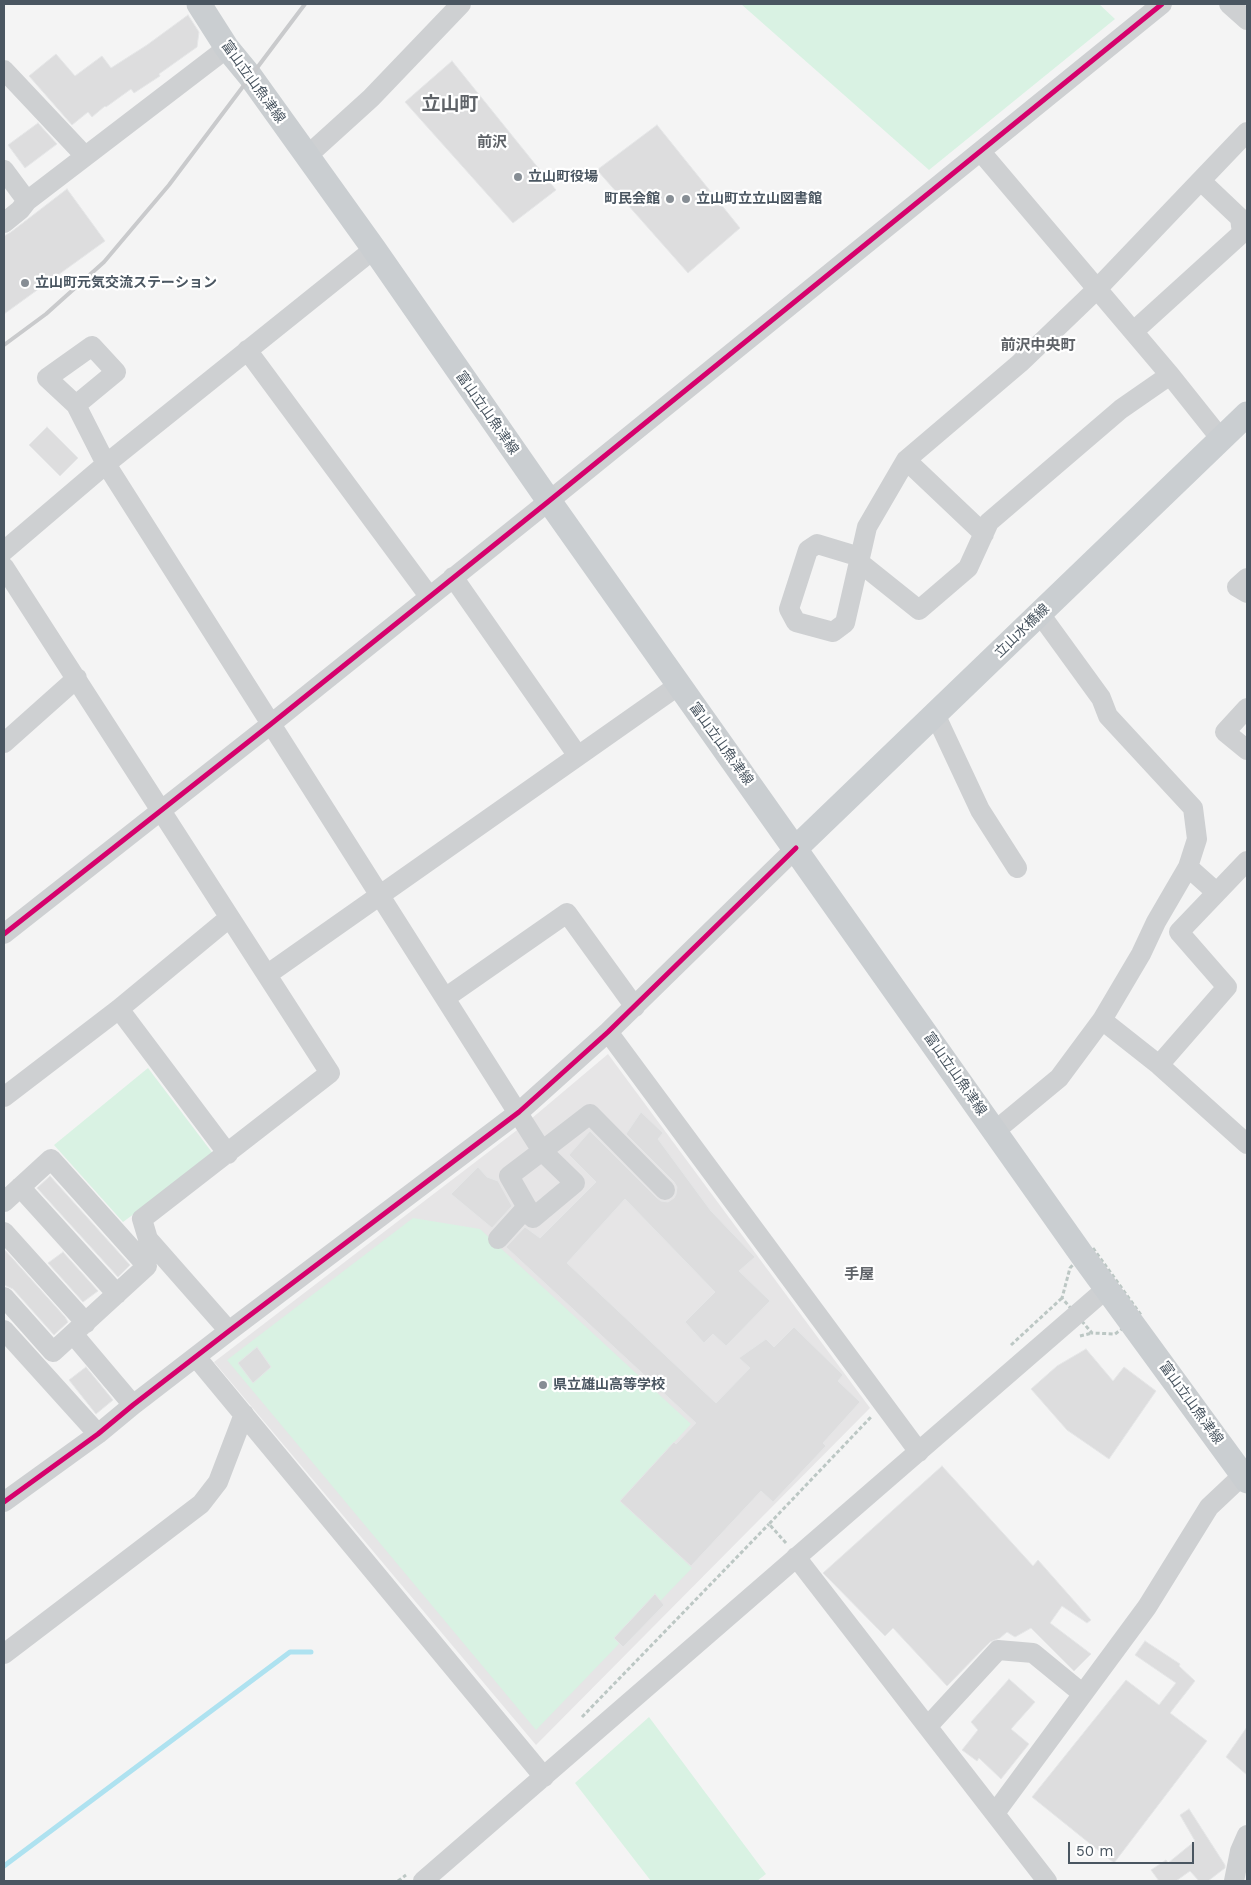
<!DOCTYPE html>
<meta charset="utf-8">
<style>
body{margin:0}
#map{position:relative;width:1251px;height:1885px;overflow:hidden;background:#f4f4f4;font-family:"Work Sans",sans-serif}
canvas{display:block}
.frame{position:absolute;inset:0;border:5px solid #4a5661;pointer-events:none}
.scale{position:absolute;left:1068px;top:1842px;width:126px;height:22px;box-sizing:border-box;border:2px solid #4a5661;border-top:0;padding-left:6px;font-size:15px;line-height:18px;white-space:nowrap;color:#4a5661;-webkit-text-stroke:4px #fff;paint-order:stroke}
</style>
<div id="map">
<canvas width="1251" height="1885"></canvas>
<div class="frame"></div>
<div class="scale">50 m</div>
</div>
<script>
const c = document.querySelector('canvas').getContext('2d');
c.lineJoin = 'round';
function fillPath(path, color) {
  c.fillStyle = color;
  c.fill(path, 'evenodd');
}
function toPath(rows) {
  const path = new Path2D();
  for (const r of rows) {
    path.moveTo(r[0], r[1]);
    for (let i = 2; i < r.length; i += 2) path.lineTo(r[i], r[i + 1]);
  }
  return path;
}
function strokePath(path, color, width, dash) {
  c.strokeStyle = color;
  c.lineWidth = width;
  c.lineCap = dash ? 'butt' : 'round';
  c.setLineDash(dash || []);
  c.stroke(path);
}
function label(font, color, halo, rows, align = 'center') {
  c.font = font + ' "Work Sans","Noto Sans JP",sans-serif';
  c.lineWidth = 4.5;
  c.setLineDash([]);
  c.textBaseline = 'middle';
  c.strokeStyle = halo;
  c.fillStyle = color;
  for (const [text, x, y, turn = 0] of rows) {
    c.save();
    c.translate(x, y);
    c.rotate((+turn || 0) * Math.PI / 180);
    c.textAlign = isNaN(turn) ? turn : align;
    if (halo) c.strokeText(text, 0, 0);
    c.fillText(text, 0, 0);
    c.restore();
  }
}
fillPath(toPath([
 [608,1054,870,1408,536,1745,214,1362,525,1124]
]), '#e6e5e6');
fillPath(toPath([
 [741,4,1099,4,1115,19,929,170],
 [148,1068,214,1155,123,1222,54,1145],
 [413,1218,480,1229,691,1424,620,1501,692,1568,536,1730,227,1360],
 [649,1717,766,1874,757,1881,651,1881,575,1783]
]), '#d9f2e3');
strokePath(toPath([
 [4,1866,290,1652,311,1652]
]), '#aee2f0', 5);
const building = toPath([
 [188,15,199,32,197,47,159,74,160,76,134,93,131,89,106,107,105,106,92,117,88,112,72,125,29,76,56,54,75,76,102,56,111,68,147,45,188,15],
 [452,61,556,190,513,223,405,102,452,61],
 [38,123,57,144,25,168,8,145,38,123],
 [657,125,740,228,688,273,597,170,657,125],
 [67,189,105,241,4,314,4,236,11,232,67,189],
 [47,427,78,458,60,476,29,445,47,427],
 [641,1112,663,1133,658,1139,711,1211,755,1257,739,1271,770,1301,726,1346,713,1334,704,1343,685,1322,715,1292,625,1199,567,1263,716,1403,750,1368,739,1358,766,1339,774,1347,794,1327,843,1375,838,1381,860,1402,823,1443,826,1446,773,1502,761,1491,691,1566,620,1501,674,1442,676,1444,696,1423,506,1247,525,1227,540,1238,596,1182,569,1155,590,1131,657,1198,661,1201,668,1202,674,1198,676,1194,677,1187,674,1182,626,1134,641,1112],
 [478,1167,487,1177,498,1181,512,1206,492,1228,451,1194,478,1167],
 [50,1176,130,1265,118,1277,37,1188,50,1176],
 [4,1249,65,1317,68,1322,54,1335,13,1289,4,1285,4,1249],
 [63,1252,98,1291,83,1302,48,1263,63,1252],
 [257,1347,271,1367,253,1383,238,1363,257,1347],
 [1086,1349,1113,1381,1124,1367,1156,1391,1109,1459,1067,1430,1031,1389,1057,1366,1086,1349],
 [86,1367,113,1400,96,1414,69,1380,86,1367],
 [942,1466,1033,1566,1038,1560,1091,1620,1087,1623,1062,1606,1050,1623,1091,1654,1074,1671,1031,1628,1015,1637,1007,1632,1000,1638,990,1642,947,1686,893,1628,885,1636,823,1573,942,1466],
 [655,1594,664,1605,623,1647,614,1638,655,1594],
 [1145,1641,1180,1664,1179,1666,1195,1681,1170,1713,1207,1741,1114,1863,1032,1797,1126,1680,1159,1705,1176,1683,1135,1655,1145,1641],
 [1009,1679,1035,1702,1011,1729,1029,1744,1001,1779,979,1758,977,1761,962,1750,978,1730,971,1722,1009,1679],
 [1247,1727,1247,1775,1226,1757,1247,1727],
 [1189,1809,1225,1865,1225,1868,1208,1881,1199,1881,1190,1871,1176,1881,1159,1881,1151,1870,1166,1860,1168,1863,1195,1841,1180,1815,1189,1809]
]);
fillPath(building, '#ddddde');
strokePath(building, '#e5e6e7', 1);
strokePath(toPath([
 [1093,1248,1141,1315,1115,1334,1092,1333,1062,1298,1070,1268,1082,1255,1093,1248],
 [1080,1336,1092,1333],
 [1011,1345,1062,1298],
 [786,1543,769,1524,871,1417],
 [582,1717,769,1524],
 [398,1881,406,1875]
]), '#bcc7c4', 3, [4, 2.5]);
strokePath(toPath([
 [1229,4,1247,20],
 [4,70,85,156],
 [981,152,1170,375,1221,439],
 [307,156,371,98,461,4],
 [4,170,27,201,227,48],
 [4,223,20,210,27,201],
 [1134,331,1242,233,1240,218,1201,181],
 [247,350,429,596],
 [76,405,116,372,92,346,47,378,76,405,106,464,542,1151,575,1183,533,1218,509,1176,542,1151,590,1114,665,1190],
 [906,460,984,534],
 [4,551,106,464,374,249],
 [860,557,817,544,808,550,789,609,796,622,833,632,845,623,867,527,906,460,1020,363,1097,289,1247,132],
 [859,562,919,610,968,568,989,522,1121,409,1170,375],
 [4,567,330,1073,142,1219,148,1239,229,1331],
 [453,577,578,756],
 [1247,578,1237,587,1247,593],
 [1040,614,1101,698,1108,716,1193,808,1197,839,1188,867,1216,892],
 [1247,708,1225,732,1247,750],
 [935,714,980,810,1017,868],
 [4,743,77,678],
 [4,934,271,724,549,501,1162,4],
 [268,974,679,685],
 [445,998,567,913,635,1007],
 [119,1009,228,1154],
 [1102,1020,1141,954,1156,922,1188,867],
 [608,1032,919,1452],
 [1159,1065,1227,987,1179,932,1247,861],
 [4,1097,119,1009,229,918],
 [995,1131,1059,1078,1102,1020,1159,1065,1247,1144],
 [20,1187,117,1294],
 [4,1202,51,1159,147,1266,53,1352,4,1297],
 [4,1232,86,1323],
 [498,1239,527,1207],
 [4,1330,98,1434],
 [73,1334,133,1405],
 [196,1357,544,1777],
 [4,1502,98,1434,133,1405,229,1331,519,1112,608,1032,796,848],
 [796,1557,1047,1881],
 [4,1654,201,1504,218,1482,244,1414],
 [928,1726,998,1650,1033,1653,1083,1694],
 [995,1813,1147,1607,1209,1507,1243,1475],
 [423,1881,1106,1289],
 [1234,1881,1240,1851,1247,1835]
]), '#ced0d2', 20);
strokePath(toPath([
 [199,4,227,48,250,76,374,249,549,501,1082,1255,1247,1481],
 [796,848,1247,414]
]), '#caced1', 25);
strokePath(toPath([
 [4,345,46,314,104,262,169,185,305,4]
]), '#c9cacc', 4);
strokePath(toPath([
 [4,934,271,724,549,501,1162,4],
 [4,1502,98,1434,133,1405,229,1331,519,1112,608,1032,796,848]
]), '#d6006c', 5);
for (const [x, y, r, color] of [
 [518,177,5,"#868d94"],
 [670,199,5,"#868d94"],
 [686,199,5,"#868d94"],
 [25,283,5,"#868d94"],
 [543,1385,5,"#868d94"]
]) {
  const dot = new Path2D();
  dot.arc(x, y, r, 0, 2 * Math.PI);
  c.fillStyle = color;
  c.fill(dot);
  strokePath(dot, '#fff', 2);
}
label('14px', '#4a5661', '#fff', [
 ["富山立山魚津線",253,82,54],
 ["富山立山魚津線",487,413,55],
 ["立山水橋線",1022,631,-44],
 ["富山立山魚津線",721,744,54],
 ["富山立山魚津線",955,1074,55],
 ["富山立山魚津線",1191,1403,54]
]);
label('bold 14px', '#4a5661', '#fff', [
 ["立山町役場",528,177],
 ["町民会館",660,199,"right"],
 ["立山町立立山図書館",696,199],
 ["立山町元気交流ステーション",35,283],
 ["県立雄山高等学校",553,1385]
], 'left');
label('bold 15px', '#5f6368', '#fff', [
 ["前沢",492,143],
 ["前沢中央町",1038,346],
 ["手屋",859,1275]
]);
label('bold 19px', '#5f6368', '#fff', [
 ["立山町",450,104]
]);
</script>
